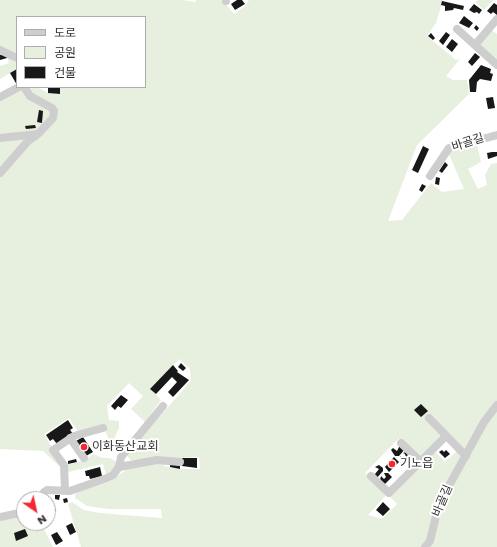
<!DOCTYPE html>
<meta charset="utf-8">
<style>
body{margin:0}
#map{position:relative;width:497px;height:547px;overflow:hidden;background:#fff;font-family:Poppins,"Noto Sans KR",sans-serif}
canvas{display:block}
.legend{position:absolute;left:16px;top:16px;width:130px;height:72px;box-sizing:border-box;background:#fff;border:1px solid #adadad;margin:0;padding:5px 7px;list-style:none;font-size:12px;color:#313131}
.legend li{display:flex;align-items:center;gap:8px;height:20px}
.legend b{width:20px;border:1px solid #adadad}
.north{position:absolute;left:16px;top:491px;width:40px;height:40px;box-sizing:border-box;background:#fff;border:1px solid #adadad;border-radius:50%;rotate:146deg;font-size:11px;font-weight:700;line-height:16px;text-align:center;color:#313131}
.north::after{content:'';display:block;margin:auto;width:14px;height:18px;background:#f5272f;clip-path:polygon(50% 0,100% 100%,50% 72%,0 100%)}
</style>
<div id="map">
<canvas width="497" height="547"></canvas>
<ul class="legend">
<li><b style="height:5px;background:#cecece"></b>도로</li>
<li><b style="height:11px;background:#e7efdf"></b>공원</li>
<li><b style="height:11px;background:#181818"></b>건물</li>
</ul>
<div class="north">N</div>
</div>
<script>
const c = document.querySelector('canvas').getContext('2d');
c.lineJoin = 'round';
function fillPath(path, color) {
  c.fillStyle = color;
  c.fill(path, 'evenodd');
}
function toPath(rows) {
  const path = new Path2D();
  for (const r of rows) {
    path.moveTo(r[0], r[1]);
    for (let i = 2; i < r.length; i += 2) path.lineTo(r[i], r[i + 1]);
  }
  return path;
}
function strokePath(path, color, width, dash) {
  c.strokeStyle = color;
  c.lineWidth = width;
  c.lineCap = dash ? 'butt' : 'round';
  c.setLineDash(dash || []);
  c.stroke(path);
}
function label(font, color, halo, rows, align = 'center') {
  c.font = font + ' Poppins,"Noto Sans KR",sans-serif';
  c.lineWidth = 4;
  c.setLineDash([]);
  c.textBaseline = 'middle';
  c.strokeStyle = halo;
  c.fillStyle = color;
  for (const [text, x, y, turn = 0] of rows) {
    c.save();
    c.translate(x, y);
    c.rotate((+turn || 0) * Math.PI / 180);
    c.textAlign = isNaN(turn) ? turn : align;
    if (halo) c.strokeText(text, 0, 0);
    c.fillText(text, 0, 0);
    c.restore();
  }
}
fillPath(toPath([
 [0,0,183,0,195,2,196,0,224,0,224,2,234,14,245,6,249,0,443,0,436,23,427,36,456,60,460,59,446,76,453,80,467,80,469,94,417,145,388,221,402,220,431,183,442,192,464,189,448,152,476,141,481,162,468,169,478,189,487,185,485,175,491,164,497,163,497,403,465,449,442,436,420,459,399,438,365,473,387,494,368,515,382,519,397,504,389,496,435,451,445,462,457,451,462,457,428,541,423,547,81,547,68,504,72,502,84,510,100,513,162,518,161,509,109,509,87,506,75,498,75,495,78,492,109,482,130,467,165,463,164,466,180,469,200,469,199,457,130,460,127,455,129,451,191,381,190,369,179,359,151,389,161,400,145,422,131,409,143,396,129,383,107,406,109,420,119,421,119,428,111,445,105,449,110,442,105,430,79,433,69,418,44,434,62,464,60,467,43,451,0,449,0,175,56,115,32,96,28,88,37,87,48,93,60,94,60,87,145,87,145,17,17,17,17,57,0,48],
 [478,0,493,0,484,10,475,2],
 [491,30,497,34,497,62,479,44],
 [6,54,17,60,17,69,0,79,0,66,9,63],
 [21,90,52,112,41,130,0,137,0,99],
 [0,139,24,139,25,140,0,171],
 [497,407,497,547,428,547,445,497],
 [94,454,102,458,110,458,118,463,117,466,106,475,103,464,68,472,66,465,82,461],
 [24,514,24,523,41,523,53,547,0,547,0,519]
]), '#e7efdf');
fillPath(toPath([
 [237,0,242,0,245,4,235,10,231,4],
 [442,1,464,6,463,10,454,8,453,10,445,11,445,6,441,5],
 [494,3,497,5,497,15,493,12,491,14,487,11],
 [474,4,482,10,479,14,477,12,474,13,469,10],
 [464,16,473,23,469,28,459,23],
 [476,25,479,28,477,31,474,28],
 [446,32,450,35,443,45,439,41],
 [431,33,435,38,433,40,428,36],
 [452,39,458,44,452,52,446,47],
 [475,53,480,57,472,66,468,62],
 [6,54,7,58,0,60,0,55],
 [481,65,491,69,490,73,493,74,491,81,480,79,477,82,476,92,470,92,469,80],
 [17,69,17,85,10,73],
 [48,87,60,87,60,94,48,93],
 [493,97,495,108,488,109,486,98],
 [39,110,43,111,42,123,37,122],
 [35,125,36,128,26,129,25,126],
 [423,146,429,149,418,173,412,170],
 [492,152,497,152,497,156,488,159,487,153],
 [445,162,448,165,442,173,439,171],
 [436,177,440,178,439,185,435,184],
 [422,184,426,186,422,192,419,190],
 [181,363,186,368,183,371,178,367],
 [173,365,178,371,177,372,189,380,173,397,168,392,177,382,172,377,156,394,150,389],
 [121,395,128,400,121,408,118,406,115,410,111,406],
 [421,404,428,411,421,417,414,410],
 [68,420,73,428,70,430,73,434,57,444,53,439,50,441,46,435],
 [83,437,93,452,86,456,76,441],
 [400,445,405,449,399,456,395,456,391,450,393,448,397,451],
 [442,450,444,452,446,450,450,454,445,458,439,452],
 [406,452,412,456,405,464,400,458,400,456,403,458,406,457,405,454,403,453],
 [394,457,399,462,389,472,385,467],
 [182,458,197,458,197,468,182,466],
 [76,459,77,462,68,464,68,461],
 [170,464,180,466,180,469,170,467],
 [379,465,383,468,383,471,376,479,375,474,379,469,375,467],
 [100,467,102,476,90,479,89,476,86,476,85,471],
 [384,473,388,473,392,477,384,485,380,480,381,476,384,479,386,477],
 [55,495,60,495,59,500,55,499],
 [67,498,68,502,64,503,63,499],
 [383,502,390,509,383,516,376,510],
 [54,507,56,511,50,514,48,509],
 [72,523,76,532,70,535,66,526],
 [25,529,28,536,16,541,14,533],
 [57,532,63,541,56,545,51,535]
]), '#181818');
strokePath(toPath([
 [226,1,226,0],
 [457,29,497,65],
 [475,45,497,19],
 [0,50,17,58],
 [0,97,19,87],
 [0,138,38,134,53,118,54,111,52,108,30,96,24,87],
 [0,173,28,141,38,134],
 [430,176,449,148,497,135],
 [429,418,466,456],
 [70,438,84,458],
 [401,443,420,461],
 [119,467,157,460,180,462],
 [371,476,389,493,446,436],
 [65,490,64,465,53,450,74,436,103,428],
 [41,499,44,492,47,490,70,491,107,478,113,475,119,467,121,457,163,406],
 [0,517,24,512],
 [425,547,430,541,437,512,445,493,484,422,497,405]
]), '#cecece', 8);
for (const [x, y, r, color] of [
 [84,447,4,"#f5272f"],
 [392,464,4,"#f5272f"]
]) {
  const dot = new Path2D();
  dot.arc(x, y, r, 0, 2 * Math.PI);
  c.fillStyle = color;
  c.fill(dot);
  strokePath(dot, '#fff', 1.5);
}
label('12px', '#313131', '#fff', [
 ["바골길",468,143,-18],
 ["바골길",443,501,-67]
]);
label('12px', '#313131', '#fff', [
 ["이화동산교회",92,447],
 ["기노읍",400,464]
], 'left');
</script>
